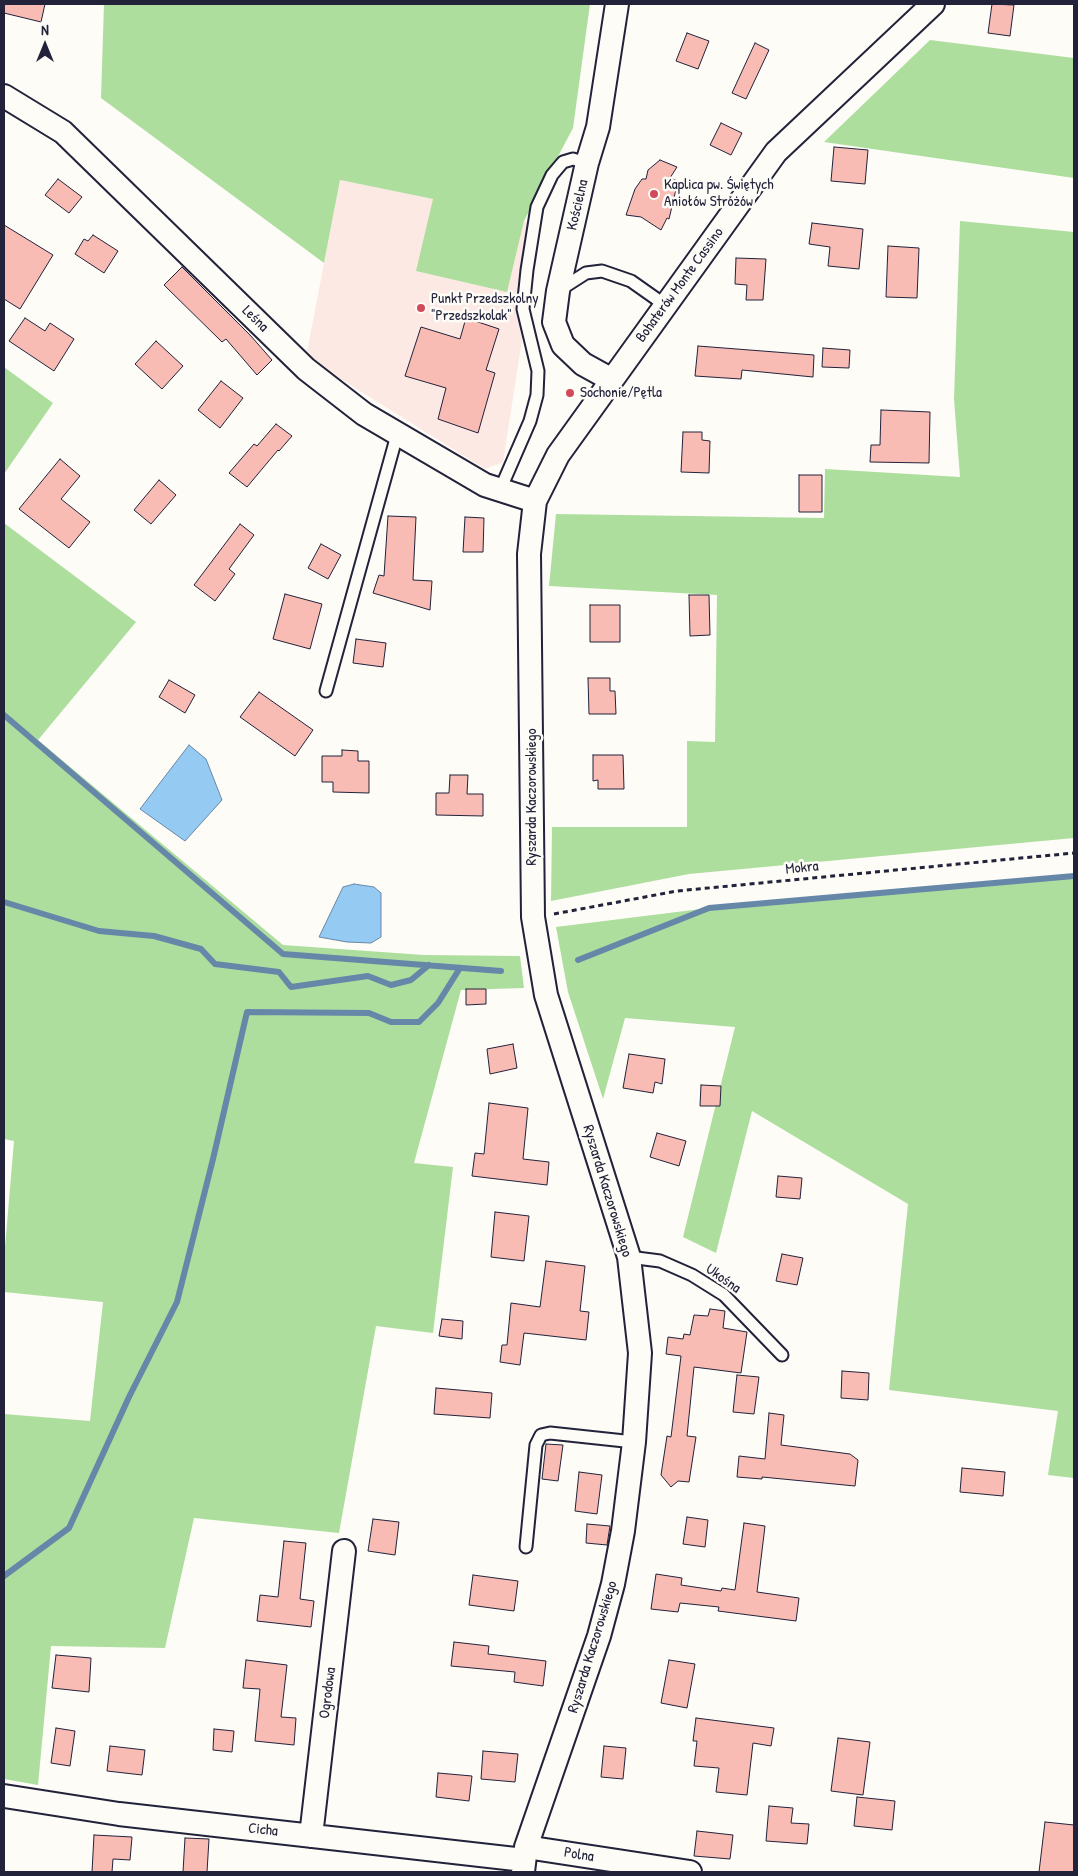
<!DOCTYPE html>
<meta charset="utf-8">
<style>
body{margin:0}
#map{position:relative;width:1078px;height:1876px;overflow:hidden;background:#fdfcf7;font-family:"Patrick Hand",sans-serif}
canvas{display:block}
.frame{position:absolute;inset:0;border:5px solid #22223b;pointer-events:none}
.north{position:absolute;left:20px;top:20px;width:50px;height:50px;-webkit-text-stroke:4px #fdfcf7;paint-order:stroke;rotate:0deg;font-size:14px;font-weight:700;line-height:20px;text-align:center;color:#22223b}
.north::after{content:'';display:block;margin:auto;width:18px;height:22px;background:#22223b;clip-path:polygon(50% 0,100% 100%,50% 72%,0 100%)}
</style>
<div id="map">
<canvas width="1078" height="1876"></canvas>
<div class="frame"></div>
<div class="north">N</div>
</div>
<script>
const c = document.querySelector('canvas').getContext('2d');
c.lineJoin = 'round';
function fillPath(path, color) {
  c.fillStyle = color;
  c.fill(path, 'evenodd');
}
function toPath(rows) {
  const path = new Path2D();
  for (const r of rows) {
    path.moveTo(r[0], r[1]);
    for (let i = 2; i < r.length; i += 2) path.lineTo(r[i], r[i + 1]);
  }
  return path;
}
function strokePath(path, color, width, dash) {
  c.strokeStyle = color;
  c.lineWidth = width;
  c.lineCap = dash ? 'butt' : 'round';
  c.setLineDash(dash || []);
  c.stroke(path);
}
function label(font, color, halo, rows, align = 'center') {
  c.font = font + ' "Patrick Hand",sans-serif';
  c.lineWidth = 5;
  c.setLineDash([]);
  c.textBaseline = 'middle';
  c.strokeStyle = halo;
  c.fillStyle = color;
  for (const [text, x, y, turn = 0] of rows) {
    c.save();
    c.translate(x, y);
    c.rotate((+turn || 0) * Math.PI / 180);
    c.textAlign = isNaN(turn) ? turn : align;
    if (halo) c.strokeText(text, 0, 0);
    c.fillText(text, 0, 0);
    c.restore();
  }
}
fillPath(toPath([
 [340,180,433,199,540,225,503,462,485,469,328,371,307,352]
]), '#fce9e3');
fillPath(toPath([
 [104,4,590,4,573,128,524,221,507,292,416,271,433,199,340,180,324,263,101,98],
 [930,40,1074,58,1074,178,824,142],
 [960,221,1074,232,1074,838,689,874,551,901,552,827,687,827,687,741,715,742,717,595,549,586,556,514,824,518,825,469,960,477,954,399],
 [4,367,53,403,4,474],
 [4,523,136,622,38,740,283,945,424,955,520,956,524,988,461,990,414,1163,453,1167,433,1333,376,1326,339,1533,194,1518,165,1648,51,1646,38,1785,4,1779,4,1414,90,1421,103,1302,4,1292,4,1259,14,1141,4,1139],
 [1074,876,1074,1478,1048,1475,1058,1411,889,1390,908,1204,752,1111,716,1253,683,1237,735,1027,625,1018,603,1099,568,992,556,927,709,908]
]), '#aede9e');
const water = toPath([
 [189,745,206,759,222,800,185,841,140,809,189,745],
 [354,884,374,887,381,893,381,937,371,943,347,942,319,937,343,887,354,884]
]);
fillPath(water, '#95caf3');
strokePath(water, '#6787a9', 1);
strokePath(toPath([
 [4,715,283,954,501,971],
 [4,902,99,931,154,936,201,949,215,964,279,972,291,987,368,976,391,985,411,980,429,965],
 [578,960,709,908,1074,876],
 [4,1576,69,1528,129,1397,177,1302,213,1159,247,1012,369,1013,391,1022,419,1022,438,1003,460,968]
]), '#6787a9', 6);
const building = toPath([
 [4,4,45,4,41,22,4,13,4,4],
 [992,4,1014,5,1010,36,988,33,992,4],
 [687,33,709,41,698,69,676,61,687,33],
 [755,43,769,50,746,99,732,93,755,43],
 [721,123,742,133,731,155,710,145,721,123],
 [834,147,868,150,865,184,831,181,834,147],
 [660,160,677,167,670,178,678,181,669,219,667,218,661,230,641,217,626,215,635,189,642,179,646,179,648,170,660,160],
 [58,179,82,197,69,213,45,195,58,179],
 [812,223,863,229,859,269,828,266,830,247,809,244,812,223],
 [4,225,53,255,20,309,4,299,4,225],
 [93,235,118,251,104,273,75,254,84,239,88,241,93,235],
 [888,246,919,248,917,298,886,297,888,246],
 [736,258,766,259,763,300,746,300,747,285,735,284,736,258],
 [182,267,250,335,272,360,257,375,226,339,222,342,164,285,182,267],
 [25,318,45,331,50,323,74,339,54,371,9,341,25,318],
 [466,318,499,329,486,370,495,373,478,433,438,419,446,388,405,376,421,327,460,339,466,318],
 [156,341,183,366,162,389,135,364,156,341],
 [698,346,814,355,813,377,742,370,741,379,695,376,698,346],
 [823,348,850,350,849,368,822,367,823,348],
 [221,381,243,398,220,428,198,410,221,381],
 [881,410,930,412,929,463,870,462,871,445,880,445,881,410],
 [276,424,292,436,279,451,278,450,247,487,229,473,254,444,257,446,276,424],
 [683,432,702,432,702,440,710,441,709,473,681,472,683,432],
 [60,459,80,476,61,499,90,522,69,548,19,509,60,459],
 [799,475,822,475,822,512,799,512,799,475],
 [159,480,176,495,151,524,134,510,159,480],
 [388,516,416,517,413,580,432,581,430,610,373,593,379,575,384,576,388,516],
 [465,517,484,518,483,552,463,552,465,517],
 [240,524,254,535,229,569,235,574,215,601,194,585,240,524],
 [321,544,341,555,328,579,308,568,321,544],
 [285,594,322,604,310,649,273,639,285,594],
 [689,595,709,595,710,635,690,636,689,595],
 [590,605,620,605,620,642,590,642,590,605],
 [356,639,386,643,383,667,353,663,356,639],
 [588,678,610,678,610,691,615,691,616,714,589,714,588,678],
 [169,680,195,695,185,713,159,697,169,680],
 [259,692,313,730,295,756,240,717,259,692],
 [342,750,358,751,358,761,369,761,369,793,333,792,333,782,322,782,322,756,342,756,342,750],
 [593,755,623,755,624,789,598,789,598,780,593,781,593,755],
 [450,775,468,775,467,794,483,794,483,816,436,815,436,793,449,793,450,775],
 [466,989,486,989,486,1004,466,1005,466,989],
 [513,1044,517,1068,490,1074,487,1049,513,1044],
 [629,1054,665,1059,662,1084,655,1082,653,1093,623,1088,629,1054],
 [701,1085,721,1086,720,1106,700,1106,701,1085],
 [489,1103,528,1108,523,1159,549,1162,547,1185,472,1176,475,1153,484,1154,489,1103],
 [657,1133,686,1141,679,1166,650,1157,657,1133],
 [778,1176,802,1178,800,1199,776,1197,778,1176],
 [495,1212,529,1216,524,1261,491,1257,495,1212],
 [782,1254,803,1258,797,1285,776,1281,782,1254],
 [546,1261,585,1266,580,1311,589,1312,586,1340,524,1333,520,1365,500,1362,502,1345,507,1345,511,1303,540,1307,546,1261],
 [710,1309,725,1311,723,1328,747,1332,741,1373,694,1367,687,1436,696,1437,689,1482,678,1481,671,1487,661,1475,667,1436,671,1437,681,1356,666,1354,668,1337,683,1339,684,1334,690,1335,694,1315,708,1316,710,1309],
 [442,1319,463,1321,462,1339,439,1336,442,1319],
 [842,1371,869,1373,868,1400,841,1398,842,1371],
 [737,1375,759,1377,754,1414,733,1412,737,1375],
 [436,1388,492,1393,490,1418,434,1414,436,1388],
 [769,1413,784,1415,781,1445,850,1454,858,1460,855,1486,762,1477,762,1479,737,1477,739,1456,765,1459,769,1413],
 [546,1444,563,1445,558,1481,542,1479,546,1444],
 [962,1468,1005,1472,1003,1496,960,1492,962,1468],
 [579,1472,602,1475,597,1514,575,1511,579,1472],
 [687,1517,708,1520,705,1547,683,1544,687,1517],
 [373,1519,399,1522,395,1555,368,1551,373,1519],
 [744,1523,765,1526,757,1592,799,1598,796,1621,718,1611,719,1607,680,1603,678,1612,651,1609,656,1574,682,1578,681,1585,721,1591,722,1588,735,1590,744,1523],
 [587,1524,610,1526,607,1545,586,1543,587,1524],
 [284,1541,306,1543,300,1599,314,1601,311,1627,257,1621,260,1595,278,1597,284,1541],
 [473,1575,518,1581,514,1611,469,1605,473,1575],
 [454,1642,489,1646,488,1654,546,1661,543,1686,514,1682,515,1672,451,1666,454,1642],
 [56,1655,91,1658,89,1692,52,1688,56,1655],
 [246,1660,287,1665,281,1717,296,1718,294,1745,255,1741,260,1689,243,1688,246,1660],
 [669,1660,695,1664,687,1708,661,1703,669,1660],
 [696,1718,774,1728,771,1746,753,1743,747,1795,716,1792,719,1768,694,1766,697,1741,693,1741,696,1718],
 [56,1728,75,1731,70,1766,51,1763,56,1728],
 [214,1729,234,1731,232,1752,213,1750,214,1729],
 [838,1738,870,1742,863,1795,831,1791,838,1738],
 [110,1746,145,1750,142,1775,107,1771,110,1746],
 [604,1746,626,1748,623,1779,601,1777,604,1746],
 [483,1751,518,1754,515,1782,481,1779,483,1751],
 [438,1773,472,1776,469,1801,436,1797,438,1773],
 [857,1797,895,1801,892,1830,854,1826,857,1797],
 [769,1806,793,1808,791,1823,809,1824,807,1844,766,1841,769,1806],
 [1045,1822,1074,1825,1074,1872,1039,1872,1045,1822],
 [697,1831,733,1835,730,1859,694,1856,697,1831],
 [94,1835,132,1837,130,1860,113,1859,112,1872,92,1872,94,1835],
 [185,1838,209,1839,207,1872,183,1872,185,1838]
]);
fillPath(building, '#f8bcb4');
strokePath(building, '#22223b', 1);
const lane = toPath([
 [561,289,586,273,602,271,631,281,665,305],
 [500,490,530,421,537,395,538,371,523,309,527,270,537,207,552,175,563,162,573,159,587,163],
 [326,691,397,435],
 [629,1257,660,1261,692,1275,724,1295,782,1355],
 [526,1547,536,1445,541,1435,550,1433,634,1442]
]);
const street = toPath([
 [4,96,63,132,306,369,364,414,485,485,535,501],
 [612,380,583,364,563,345,554,322,558,291,587,163,598,127,617,4],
 [4,1796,119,1814,524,1860],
 [311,1836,344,1551],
 [526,1847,690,1872],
 [523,1872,526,1847,599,1636,613,1584,623,1531,634,1442,640,1353,629,1257,546,995,533,917,529,554,535,501,558,455,776,152,933,4]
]);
strokePath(lane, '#22223b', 15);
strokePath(street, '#22223b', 26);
strokePath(toPath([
 [554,914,677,891,1074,853]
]), '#22223b', 3, [5, 4]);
strokePath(lane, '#fdfcf7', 11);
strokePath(street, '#fdfcf7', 22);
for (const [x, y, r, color] of [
 [654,194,5,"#d1495b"],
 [421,308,5,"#d1495b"],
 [570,393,5,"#d1495b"]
]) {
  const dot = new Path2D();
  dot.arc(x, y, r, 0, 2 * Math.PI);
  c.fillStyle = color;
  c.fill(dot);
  strokePath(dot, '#fdfcf7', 2);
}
label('15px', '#22223b', '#fdfcf7', [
 ["Kaplica pw. Świętych",664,185],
 ["Aniołów Stróżów",664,202],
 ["Punkt Przedszkolny",431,299],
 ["\"Przedszkolak\"",431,316],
 ["Sochonie/Pętla",580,393]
], 'left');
label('15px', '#22223b', '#fdfcf7', [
 ["Kościelna",578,205,-77],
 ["Bohaterów Monte Cassino",680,285,-54],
 ["Leśna",255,319,44],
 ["Ryszarda Kaczorowskiego",532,797,-90],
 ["Mokra",802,868,-6],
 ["Ryszarda Kaczorowskiego",607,1191,73],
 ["Ukośna",723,1279,35],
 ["Ryszarda Kaczorowskiego",593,1647,-73],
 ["Ogrodowa",328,1693,-83],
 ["Cicha",263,1830,6],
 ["Polna",579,1855,9]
]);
</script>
